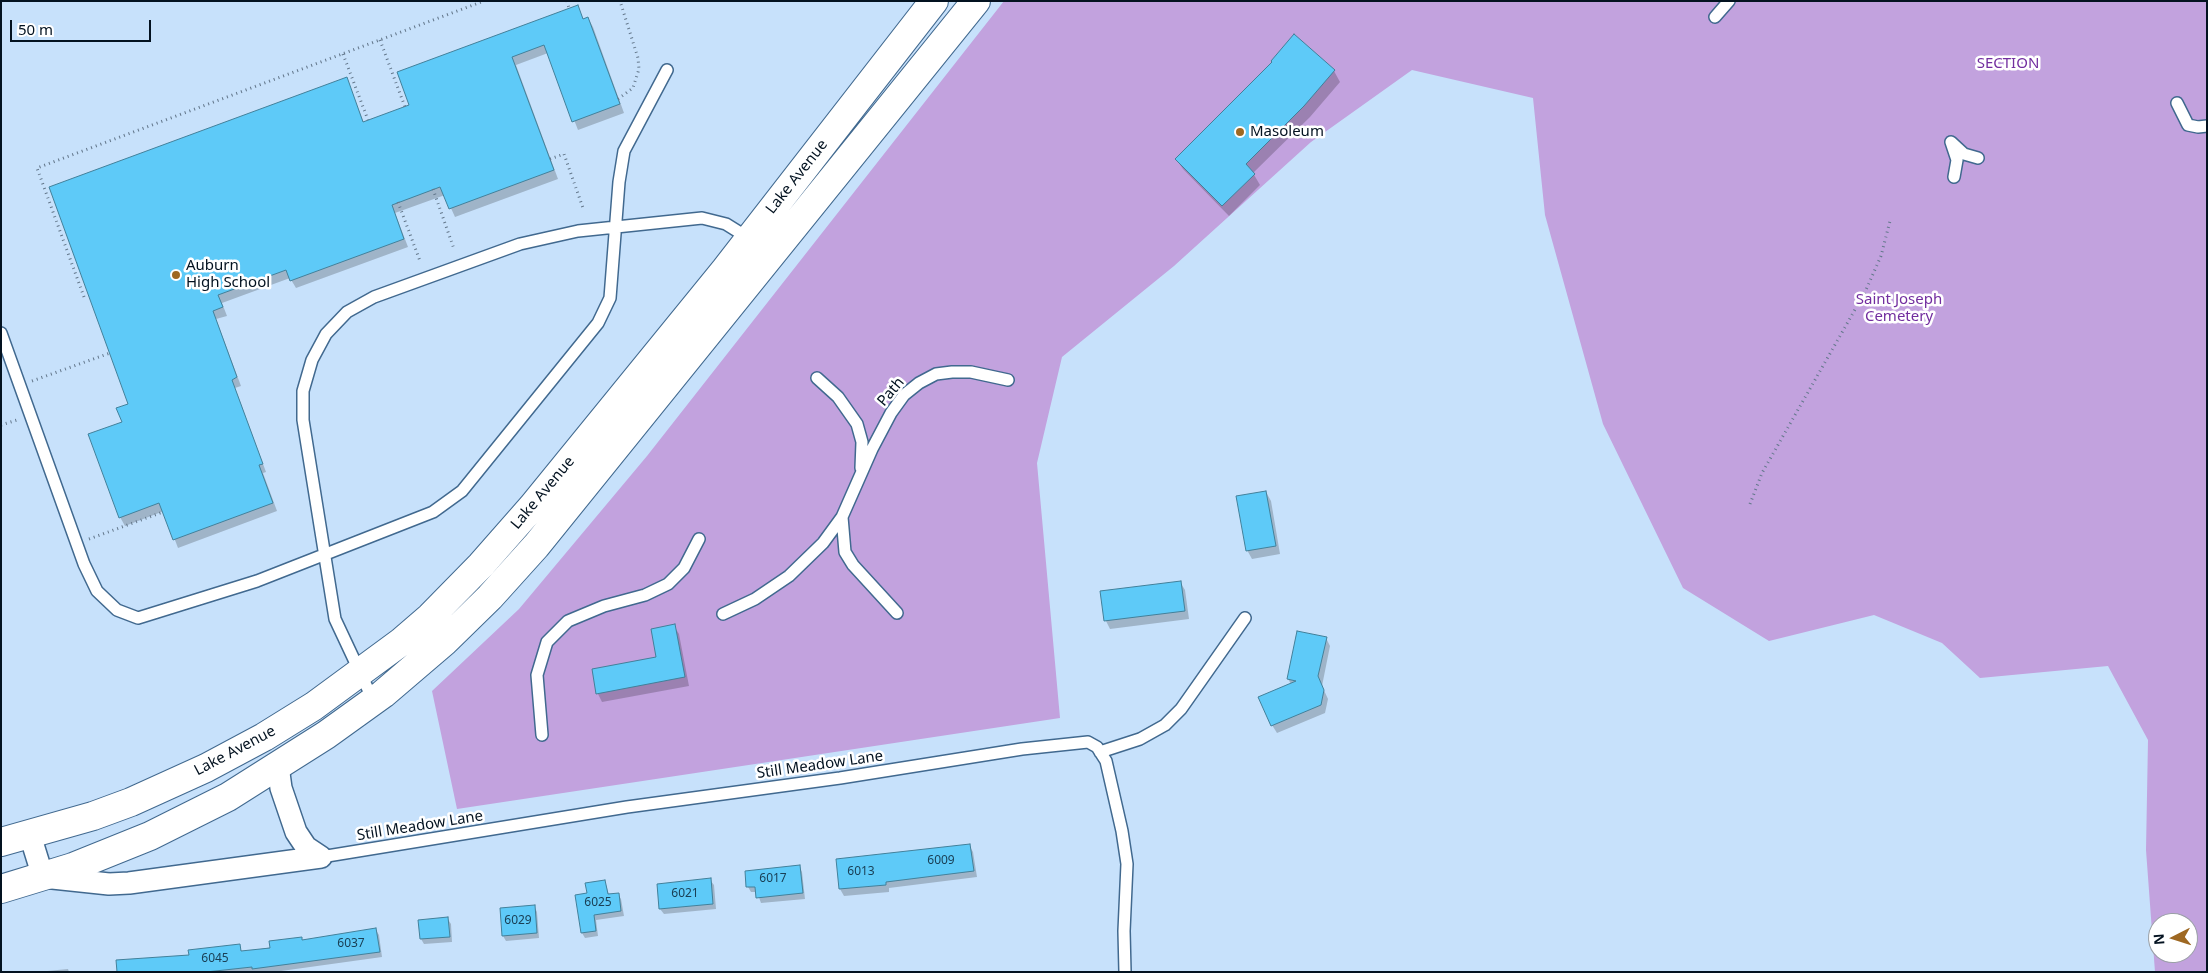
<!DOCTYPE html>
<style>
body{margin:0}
#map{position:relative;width:2208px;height:973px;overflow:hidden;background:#c7e1fb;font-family:"Noto Sans",sans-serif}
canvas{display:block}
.frame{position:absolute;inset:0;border:2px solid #031220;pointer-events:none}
.north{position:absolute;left:2148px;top:913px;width:50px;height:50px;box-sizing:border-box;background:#fff;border:1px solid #9aa0a6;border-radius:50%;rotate:265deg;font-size:14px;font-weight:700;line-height:20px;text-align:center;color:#031220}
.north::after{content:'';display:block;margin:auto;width:18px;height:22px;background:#9e6822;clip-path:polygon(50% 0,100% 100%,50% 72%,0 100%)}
.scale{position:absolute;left:10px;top:20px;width:141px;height:22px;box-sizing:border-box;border:2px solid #031220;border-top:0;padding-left:6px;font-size:15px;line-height:18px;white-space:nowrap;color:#031220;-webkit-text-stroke:4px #fff;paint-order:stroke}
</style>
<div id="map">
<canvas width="2208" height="973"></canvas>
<div class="frame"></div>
<div class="north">N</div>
<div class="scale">50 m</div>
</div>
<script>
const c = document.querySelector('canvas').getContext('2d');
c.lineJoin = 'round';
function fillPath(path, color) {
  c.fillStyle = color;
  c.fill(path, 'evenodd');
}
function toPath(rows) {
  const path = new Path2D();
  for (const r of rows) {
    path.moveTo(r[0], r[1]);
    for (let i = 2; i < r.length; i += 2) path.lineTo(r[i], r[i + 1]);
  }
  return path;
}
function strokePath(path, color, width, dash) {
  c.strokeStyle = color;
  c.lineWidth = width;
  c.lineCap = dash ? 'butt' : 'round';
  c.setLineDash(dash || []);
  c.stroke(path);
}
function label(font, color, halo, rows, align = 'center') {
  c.font = font + ' "Noto Sans",sans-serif';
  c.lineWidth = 5;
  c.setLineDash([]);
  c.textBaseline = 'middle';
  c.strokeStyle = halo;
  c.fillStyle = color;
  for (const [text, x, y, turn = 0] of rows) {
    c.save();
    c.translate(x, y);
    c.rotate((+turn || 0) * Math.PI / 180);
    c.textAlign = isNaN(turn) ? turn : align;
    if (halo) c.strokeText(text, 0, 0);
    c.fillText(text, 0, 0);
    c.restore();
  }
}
fillPath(toPath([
 [1004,1,2207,1,2207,972,2155,972,2146,850,2148,740,2108,666,1980,678,1942,643,1874,615,1769,641,1683,588,1603,424,1545,215,1533,98,1412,70,1311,142,1174,266,1062,357,1037,463,1060,718,457,809,432,691,519,609,647,456],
 [2158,923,2188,923,2188,953,2158,953]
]), '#c2a2de');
fillPath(toPath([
 [577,6,584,20,588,18,593,27,624,113,578,130,548,53,516,65,558,179,455,217,445,195,395,213,408,247,296,288,290,278,222,303,227,316,216,319,241,386,235,388,266,472,263,473,277,511,178,548,164,511,125,526,120,517,123,423,130,404,346,78,364,123,411,106],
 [1294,36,1334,71,1340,82,1310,117,1253,173,1260,185,1229,216,1183,169,1176,159,1273,62],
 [1266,492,1271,501,1280,554,1252,559,1247,550],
 [1180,582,1185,590,1189,619,1110,629,1106,621,1102,592],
 [674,626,679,634,689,686,602,702,598,694,658,658],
 [1326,638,1330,646,1322,686,1328,699,1325,713,1277,733,1272,725,1291,684,1288,679],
 [969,845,973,852,977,877,889,888,889,892,844,896,840,889,837,861],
 [799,866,802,872,805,899,761,903,757,892,751,892,748,887],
 [710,880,714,885,716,909,664,914,660,909,658,885],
 [605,881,609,895,618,894,621,899,624,916,596,920,598,936,585,938,582,933,577,896,589,894],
 [534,906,537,912,539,938,506,941,503,936],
 [447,918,451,924,452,942,424,944,421,939,419,921],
 [376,930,379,935,382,957,274,972,121,972,239,945,242,952],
 [68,969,69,972,37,972]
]), '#0003');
const building = toPath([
 [578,5,583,19,588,17,620,104,572,122,544,45,512,57,554,170,449,209,440,187,392,205,404,239,290,281,286,270,218,295,223,307,213,311,237,377,232,380,263,464,259,465,273,503,173,540,159,503,119,518,88,434,122,422,116,408,128,404,49,187,347,77,363,122,409,105,397,72,578,5],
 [1294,34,1335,70,1304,106,1246,164,1255,174,1222,206,1175,159,1272,62,1271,61,1294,34],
 [1266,491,1276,546,1246,551,1236,496,1266,491],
 [1181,581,1185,611,1104,621,1100,591,1181,581],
 [675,624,685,677,596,694,592,669,656,657,651,629,675,624],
 [1297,631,1327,637,1318,676,1324,690,1321,705,1271,726,1258,697,1296,681,1287,679,1297,631],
 [970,844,974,871,886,882,886,885,839,889,836,859,970,844],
 [800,865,803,893,756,898,755,887,746,887,745,871,800,865],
 [711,878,713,904,659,909,657,884,711,878],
 [605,880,608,894,619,893,621,911,594,915,596,931,581,933,575,895,587,893,585,883,605,880],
 [535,905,537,933,502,936,500,908,535,905],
 [448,917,450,937,420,939,418,920,448,917],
 [376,928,380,952,252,969,252,967,206,972,117,972,116,960,189,955,188,950,240,944,241,951,270,948,269,941,302,937,302,940,376,928]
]);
fillPath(building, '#5ecaf8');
strokePath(building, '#42809a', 1);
const lane = toPath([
 [1715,17,1729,1],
 [2177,103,2188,125,2198,127,2207,126],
 [1954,177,1957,160,1951,142,1964,154,1978,158],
 [1,333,84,564,97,591,117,610,138,618,257,581,433,512,462,491,598,323,610,298,619,182,624,151,667,70],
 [817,378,838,397,857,424,862,442,861,468],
 [842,517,845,552,853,565,897,613],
 [723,614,755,599,789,576,823,543,842,517,872,449,891,413,904,395,919,383,936,374,952,372,971,372,1008,380],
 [373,700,335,619,303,420,303,391,312,360,326,334,347,312,374,297,520,244,578,231,702,218,726,224,750,239],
 [542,735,537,675,547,642,568,621,604,606,645,595,668,584,684,568,699,539],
 [1100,752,1140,739,1165,725,1181,709,1245,618],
 [321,857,627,807,840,778,1022,749,1088,742,1097,747,1106,761,1122,831,1127,864,1124,931,1125,972]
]);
const street = toPath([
 [278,766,281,788,296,832,306,847,321,857],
 [30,835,43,877,109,884,129,883,321,857]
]);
const secondary = toPath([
 [1,842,93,816,131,802,206,768,264,737,314,706,401,642,430,617,481,565,532,507,725,270,934,1],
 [1,889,73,867,150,836,228,797,326,735,383,694,445,641,490,597,536,546,976,1]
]);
strokePath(lane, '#41698f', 14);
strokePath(street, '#41698f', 24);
strokePath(secondary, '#41698f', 30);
strokePath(toPath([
 [567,1,569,8],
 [380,40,405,107],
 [343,54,368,120],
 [618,99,633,88,639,69,638,58,620,1],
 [550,159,564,154,583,208],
 [433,189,454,249],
 [398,202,420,261],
 [84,297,37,168,484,1],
 [32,381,110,353],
 [1,425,17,420],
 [1750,504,1762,473,1865,292,1881,256,1890,221],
 [89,539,163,512]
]), '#64788c', 3, [1, 4]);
strokePath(lane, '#fff', 11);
strokePath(street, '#fff', 21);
strokePath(secondary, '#fff', 28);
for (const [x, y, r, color] of [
 [1240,132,5,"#9e6822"],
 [176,275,5,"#9e6822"]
]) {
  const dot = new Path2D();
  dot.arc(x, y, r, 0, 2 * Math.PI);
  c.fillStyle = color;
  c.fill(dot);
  strokePath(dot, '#fff', 2);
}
label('12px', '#1a4056', null, [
 ["6009",941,861],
 ["6013",861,872],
 ["6017",773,879],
 ["6021",685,894],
 ["6025",598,903],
 ["6029",518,921],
 ["6037",351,944],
 ["6045",215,959]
]);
label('15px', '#722e9f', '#fff', [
 ["SECTION",2008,64],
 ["Saint Joseph",1899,300],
 ["Cemetery",1899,317]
]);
label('15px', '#031220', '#fff', [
 ["Masoleum",1250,132],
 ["Auburn",186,266],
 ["High School",186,283]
], 'left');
label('15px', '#031220', '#fff', [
 ["Lake Avenue",797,177,-52],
 ["Path",891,392,-50],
 ["Lake Avenue",543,493,-50],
 ["Lake Avenue",235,751,-28],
 ["Still Meadow Lane",820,765,-8],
 ["Still Meadow Lane",420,826,-9]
]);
</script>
